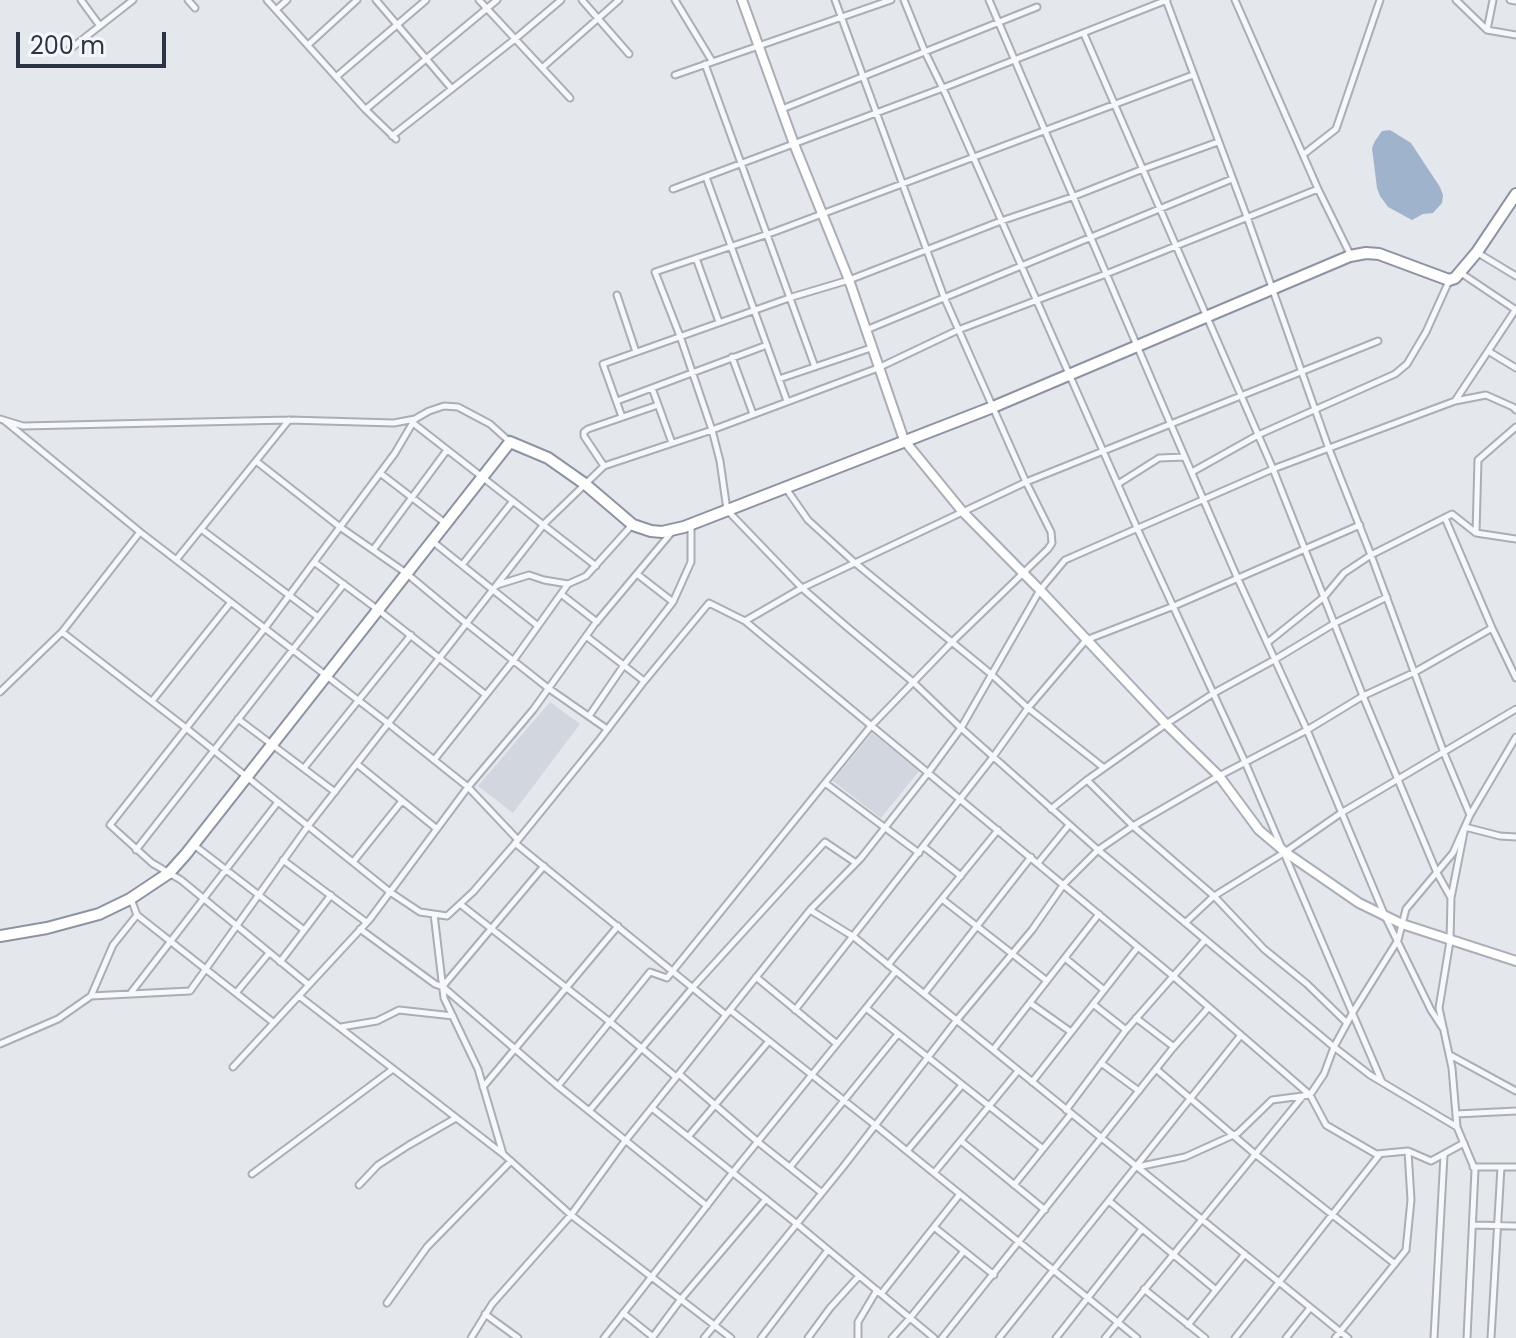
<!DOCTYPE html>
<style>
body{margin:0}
#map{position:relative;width:1516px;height:1338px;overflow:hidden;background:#e4e7ec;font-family:Poppins,sans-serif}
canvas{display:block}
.scale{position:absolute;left:16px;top:32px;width:150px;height:36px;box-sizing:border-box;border:4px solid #2b3445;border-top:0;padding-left:10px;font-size:24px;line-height:28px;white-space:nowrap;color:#2b3445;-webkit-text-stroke:6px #f4f6f9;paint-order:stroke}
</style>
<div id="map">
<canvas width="1516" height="1338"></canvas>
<div class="scale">200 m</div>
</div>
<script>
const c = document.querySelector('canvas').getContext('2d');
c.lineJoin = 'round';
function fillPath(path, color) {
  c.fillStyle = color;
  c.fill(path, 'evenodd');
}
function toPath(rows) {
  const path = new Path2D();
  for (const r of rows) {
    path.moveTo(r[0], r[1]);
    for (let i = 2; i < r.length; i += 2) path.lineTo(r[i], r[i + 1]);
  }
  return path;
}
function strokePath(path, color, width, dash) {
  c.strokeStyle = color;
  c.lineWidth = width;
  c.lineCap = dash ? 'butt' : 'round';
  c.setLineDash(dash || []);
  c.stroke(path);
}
fillPath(toPath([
 [550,702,580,724,513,813,478,786],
 [872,733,919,771,881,818,833,781]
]), '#d2d6de');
fillPath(toPath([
 [1390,130,1411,143,1440,187,1443,195,1442,203,1433,213,1423,214,1412,220,1388,207,1380,196,1377,188,1372,148,1375,141,1382,131]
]), '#9fb4cc');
const street = toPath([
 [81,0,100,26],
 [188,0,195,8],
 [267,0,365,109,396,139],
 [376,0,452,89],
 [479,0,570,98],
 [582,0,629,54],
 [675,0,712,61],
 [904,0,925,52,946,95,1137,528,1245,762,1382,1082],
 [989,0,1171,425,1237,577,1307,730,1385,916,1431,1010,1444,1030],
 [1166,0,1247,217,1329,449,1371,555,1444,753,1470,815],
 [1235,0,1318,189,1350,254],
 [1456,0,1487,30,1516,35],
 [1510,0,1516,1],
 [276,10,287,0],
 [1487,30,1493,0],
 [1084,34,1273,469,1363,696,1437,873,1451,898],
 [308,45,357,0],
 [69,50,133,0],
 [705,64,815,367],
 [542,68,619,0],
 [675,75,891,0],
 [1193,75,774,232,655,272,680,336,712,430,720,461,727,510,802,588,847,627,913,682,961,728,1098,850,1334,1047,1370,1075,1457,1127],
 [336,77,426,0],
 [366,109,497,0],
 [782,109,1037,7],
 [392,136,515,39,561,0],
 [1304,154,1336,129,1380,0],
 [706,177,787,401],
 [673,189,943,88,1167,0],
 [1478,253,1516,276],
 [696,258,719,322],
 [1461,273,1516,310],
 [617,295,636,352],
 [866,330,1232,179],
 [1488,351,1516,368],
 [732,357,753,414],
 [779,379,871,348],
 [652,388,672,443],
 [617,401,767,345],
 [1455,401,1516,309],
 [622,417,603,364,792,297,849,280,1001,221,1072,197,1143,169,1218,142],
 [0,419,23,426,289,420,394,423,415,419,429,411,444,406,458,407,490,424,510,442],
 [5,421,140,532,389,724,468,787,518,840],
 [413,423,596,566],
 [256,461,340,527,406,573,466,623,548,688,607,729],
 [604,466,584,436,584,432,588,429,658,405],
 [1192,472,1258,435,1395,374,1407,364,1426,332,1449,281],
 [380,473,445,523],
 [1118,484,1159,458,1185,457],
 [785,487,808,520,854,562,991,674,1028,708,1104,768],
 [1445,518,1492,628,1516,678],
 [201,529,318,617],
 [1476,533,1478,460,1516,427],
 [432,541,538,626],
 [373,550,447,450],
 [176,560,289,420],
 [314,562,377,609,486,695],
 [462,565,513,501],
 [637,574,673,602],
 [497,585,529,575,544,580,568,584,586,576,632,525],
 [561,594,597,622],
 [745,621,802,588,1026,482,1378,341],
 [62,632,186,728,390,892,420,912,447,916,473,892,518,840,600,739,642,684,709,603,745,621,1173,976,1310,1095,1326,1125,1376,1154,1408,1151,1431,1161,1464,1143],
 [586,636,644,681],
 [1267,643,1324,597,1344,573,1371,555,1452,514,1476,533,1516,539],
 [0,692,62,632,140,532],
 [152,701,231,602],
 [589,716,624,665,673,602,691,562,691,525],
 [238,719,335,792],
 [434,760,513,661,568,584],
 [357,764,437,829],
 [304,768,411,635],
 [1087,780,1133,826,1214,896,1264,949,1307,984,1347,1023],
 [825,783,919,853],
 [1051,809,1087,780,1166,724,1214,693,1274,660,1335,623,1387,597],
 [515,843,726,1015],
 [194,845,304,930],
 [924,847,961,876],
 [136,850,344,584],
 [283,860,366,922],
 [353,862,402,801],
 [1038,863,1069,825],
 [942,899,1047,981],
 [460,904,610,1022,676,1077],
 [810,910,854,937,1348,1338],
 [434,914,444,998,478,1069,503,1154,571,1215,731,1338],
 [137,915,274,1023],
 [1185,923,1214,896,1285,852,1341,813,1516,709],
 [360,929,435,984,443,987,558,1086,707,1206],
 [1065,958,1104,990],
 [280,962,331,895],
 [888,965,998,830],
 [756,977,837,1044],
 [309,985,181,880,152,863,110,825,265,628,395,453,415,419],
 [443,986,544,866],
 [236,993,269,953],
 [130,994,278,802],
 [924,994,1031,857],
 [91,996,113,945,137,915,131,899],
 [299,996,503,1154],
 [1030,1003,1071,1032],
 [1093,1004,1126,1030],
 [866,1008,1043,1149],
 [730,1010,875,1125,1137,1338],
 [795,1010,993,757,1028,708,1086,640,1174,606,1360,525],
 [1136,1018,1174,1047],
 [341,1027,377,1021,399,1010,453,1016],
 [0,1044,58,1019,91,996,190,991,308,826,545,523,604,466,712,430,878,368,958,330,1106,274,1318,189],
 [993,1050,1099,914],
 [1450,1055,1516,1091],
 [1101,1063,1139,1091],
 [233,1067,370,919,468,787,533,710,594,625,671,533],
 [1156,1069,1255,1154,1395,1264],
 [679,1074,758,1142,822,1193],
 [1032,1082,1138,947],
 [558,1086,650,972,667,978,871,726,952,642,1048,549,1052,543,1051,532,1026,482,944,297,835,0],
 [483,1087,618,926],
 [652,1108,797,1224,934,1338],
 [1066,1110,1126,1030,1205,940],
 [589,1111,693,987,825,842,856,863],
 [1456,1114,1516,1111],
 [688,1137,769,1041],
 [961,1141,1045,1210],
 [907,1151,962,1085],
 [790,1167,898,1034],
 [1137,1167,1185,1157,1238,1133,1272,1100,1310,1095,1324,1074,1334,1047,1353,1012,1398,940,1406,909,1453,853,1470,815,1516,737],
 [1473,1167,1516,1167],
 [934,1173,1018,1071],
 [252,1174,393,1069],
 [359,1185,378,1165,409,1145,456,1118],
 [1014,1185,1071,1114],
 [1109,1201,1216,1290],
 [1473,1225,1516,1226],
 [934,1227,994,1275],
 [1144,1289,1205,1338],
 [881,1294,960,1194],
 [387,1303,427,1247,511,1161],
 [623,1313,653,1337],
 [485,1314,518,1338],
 [1188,1325,1245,1254],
 [471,1338,492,1304,571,1215,622,1145,810,910,861,858,928,773,961,728,1040,590,1065,560,1273,469,1455,401,1486,395,1513,407,1516,410],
 [604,1338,733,1172,896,971],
 [652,1338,681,1299,766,1199],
 [704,1338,843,1167,956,1021,1032,930,1064,884,1098,850,1133,826,1219,776,1307,730,1363,696,1415,672,1492,628],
 [761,1338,828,1250],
 [808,1338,830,1308,859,1276],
 [858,1338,858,1322,877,1290],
 [892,1338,910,1318,964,1251],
 [942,1338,1172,1049,1209,1007],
 [999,1338,1241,1035],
 [1056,1338,1142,1229],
 [1105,1338,1303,1096],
 [1235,1338,1380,1154],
 [1286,1338,1310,1308],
 [1335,1338,1406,1250,1411,1200,1408,1151],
 [1434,1338,1444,1155],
 [1467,1338,1475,1170,1457,1127,1452,1068,1439,1008,1450,941,1451,898,1465,827,1500,836,1516,837],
 [1491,1338,1501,1167]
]);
const secondary = toPath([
 [742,0,794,144,849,280,904,440,962,511,1040,590,1166,724,1219,776,1259,830,1285,852,1359,903,1402,924,1516,961]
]);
const highway = toPath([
 [0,936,47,928,99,914,130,899,169,873,186,854,510,442,548,458,585,484,633,525,651,531,662,532,684,527,993,407,1350,256,1366,253,1379,254,1449,280,1455,278,1477,252,1516,194]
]);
strokePath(street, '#a9aeb7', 9);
strokePath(secondary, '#a9aeb7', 12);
strokePath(highway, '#8b94a3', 14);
strokePath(street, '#f7f8fa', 5);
strokePath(secondary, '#fff', 8);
strokePath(highway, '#fff', 10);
</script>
